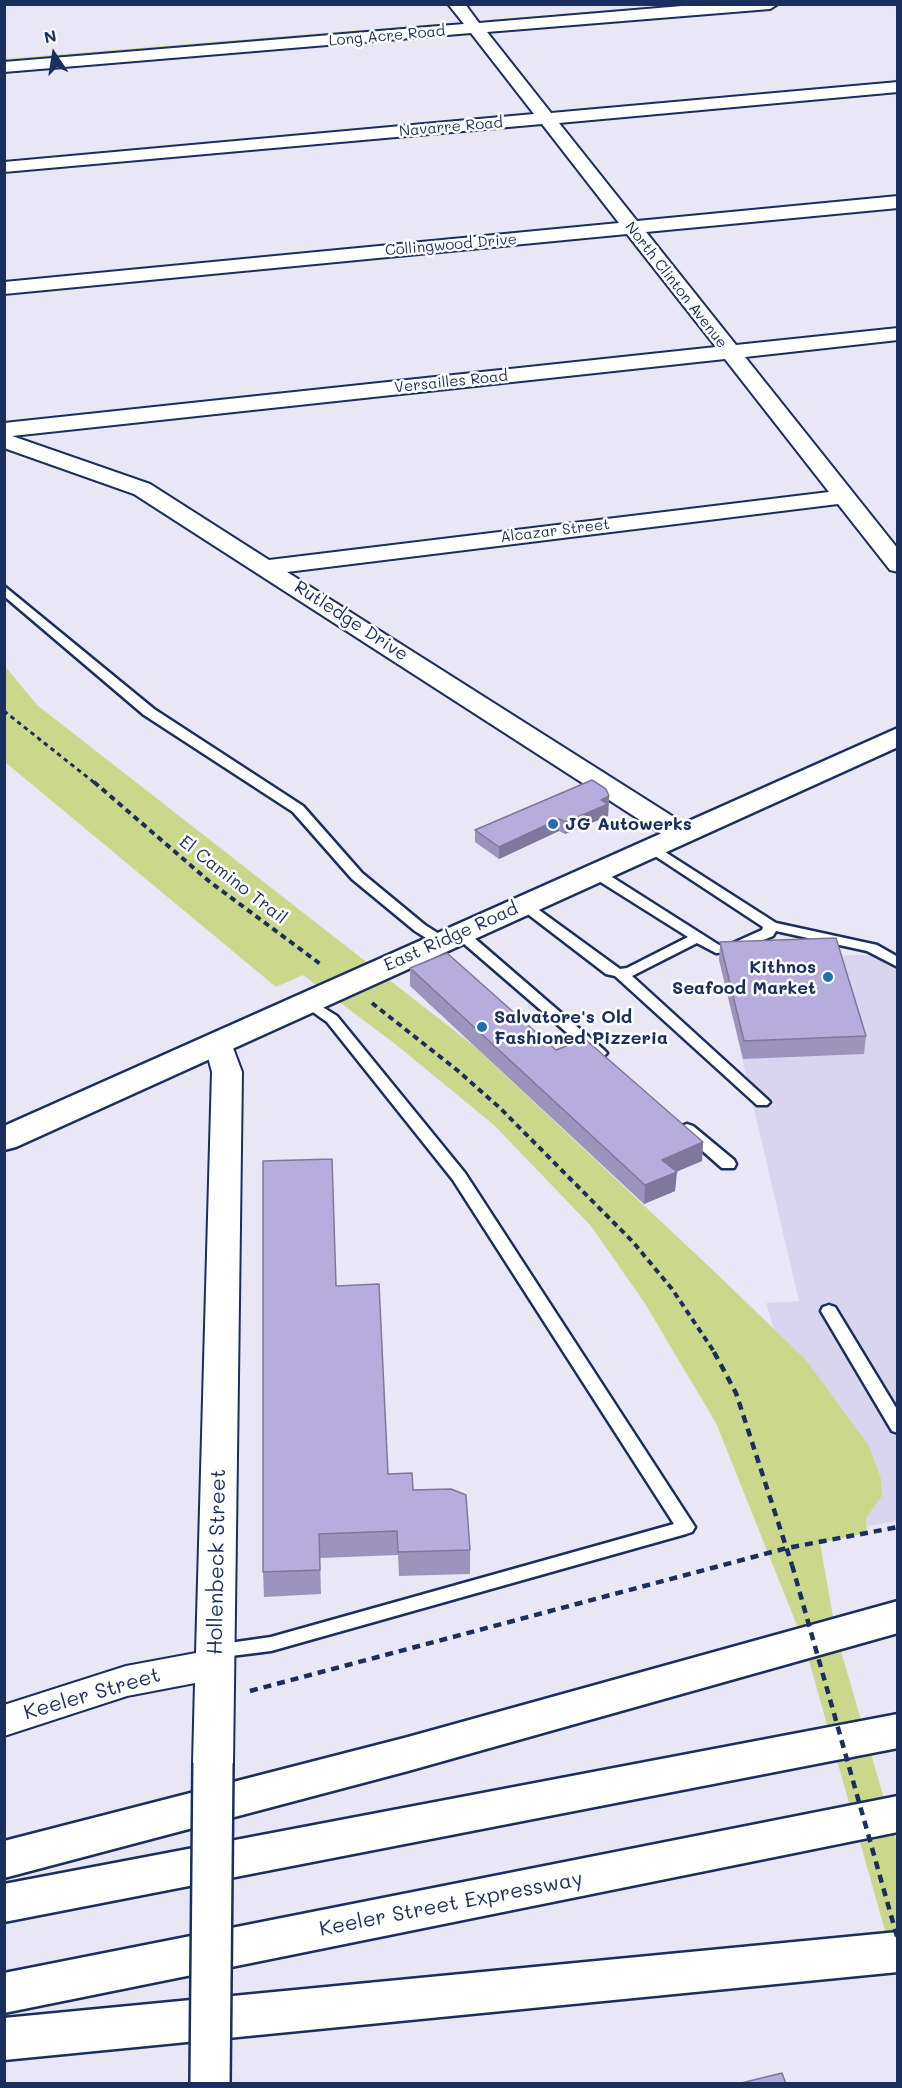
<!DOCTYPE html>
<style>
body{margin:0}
#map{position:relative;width:902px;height:2088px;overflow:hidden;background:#e9e6f5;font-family:Mali,sans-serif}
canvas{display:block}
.frame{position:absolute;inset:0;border:6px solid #1b2f5e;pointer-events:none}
.north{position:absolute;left:24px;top:24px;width:60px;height:60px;-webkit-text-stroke:4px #fff;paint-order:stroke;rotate:348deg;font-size:16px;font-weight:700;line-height:24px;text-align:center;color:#1b2f5e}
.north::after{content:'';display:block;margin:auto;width:21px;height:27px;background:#1b2f5e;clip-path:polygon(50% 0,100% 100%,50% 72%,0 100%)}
</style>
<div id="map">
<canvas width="902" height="2088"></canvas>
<div class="frame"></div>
<div class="north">N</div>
</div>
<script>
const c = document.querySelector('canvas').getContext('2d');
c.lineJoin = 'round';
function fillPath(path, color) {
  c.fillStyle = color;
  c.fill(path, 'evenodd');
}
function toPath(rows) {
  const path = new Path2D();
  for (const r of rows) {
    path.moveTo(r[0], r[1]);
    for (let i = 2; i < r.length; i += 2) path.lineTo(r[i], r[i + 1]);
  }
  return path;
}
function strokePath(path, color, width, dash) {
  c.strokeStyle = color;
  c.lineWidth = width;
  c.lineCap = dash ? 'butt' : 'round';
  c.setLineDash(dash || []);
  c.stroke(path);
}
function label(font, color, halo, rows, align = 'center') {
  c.font = font + ' Mali,sans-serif';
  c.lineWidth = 5;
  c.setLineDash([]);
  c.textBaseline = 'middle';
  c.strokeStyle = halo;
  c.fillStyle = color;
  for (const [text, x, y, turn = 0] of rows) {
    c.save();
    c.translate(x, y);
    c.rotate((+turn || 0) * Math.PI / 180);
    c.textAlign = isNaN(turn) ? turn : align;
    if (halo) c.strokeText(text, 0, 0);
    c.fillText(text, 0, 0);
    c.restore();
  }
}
fillPath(toPath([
 [856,955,897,956,897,1521,867,1526,866,1518,882,1496,881,1479,806,1361,774,1329,766,1303,799,1301,719,960]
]), '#dad5ee');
fillPath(toPath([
 [680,5,738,5,482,22,487,20],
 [448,23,457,25,5,64,4,59],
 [4,665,37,705,474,1046,718,1275,806,1360,869,1446,881,1479,882,1496,866,1518,867,1533,820,1543,836,1634,897,1843,897,1952,891,1952,804,1643,716,1423,644,1302,591,1226,494,1125,394,1043,303,975,276,987,5,762]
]), '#cbd88b');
const lane = toPath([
 [4,586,154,709,303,806,362,873,425,925,447,939,449,942,447,945,437,945,415,931,352,879,293,812,144,715,4,596,4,586],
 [651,843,776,923,877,945,898,957,898,967,867,951,776,931,773,936,734,952,716,953,697,943,632,976,767,1099,770,1102,767,1105,757,1105,615,976,606,974,516,905,518,902,528,902,620,969,627,968,688,937,591,876,589,873,591,870,601,870,719,945,731,944,762,930,763,927,646,850,644,847,651,843],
 [460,929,465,930,604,1050,607,1053,604,1056,594,1056,455,936,453,933,460,929],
 [308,998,337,1016,465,1173,695,1527,692,1532,686,1534,271,1651,215,1658,208,1656,205,1651,208,1646,271,1637,674,1524,453,1180,327,1022,303,1005,301,1002,303,999,308,998],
 [687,1124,693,1126,734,1160,736,1164,734,1168,722,1168,681,1132,679,1129,681,1126,687,1124],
 [829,1305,835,1307,898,1411,898,1433,892,1431,821,1311,823,1307,829,1305]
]);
const street = toPath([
 [448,4,465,4,479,23,706,4,778,4,770,9,487,32,551,113,898,82,898,92,559,123,637,221,898,196,898,208,646,232,736,345,898,328,898,340,745,357,898,549,898,572,890,570,838,504,287,572,691,828,695,834,691,840,681,842,671,840,134,494,4,448,4,423,716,347,627,234,4,294,4,282,619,223,542,124,4,172,4,162,534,114,471,33,4,72,4,62,464,24,448,4],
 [725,359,829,492,269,560,150,484,12,436,725,359],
 [212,1036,223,1039,233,1048,242,1072,233,1763,227,1774,213,1779,199,1774,193,1763,195,1683,127,1696,4,1736,4,1705,126,1666,196,1653,212,1072,208,1057,197,1045,201,1039,212,1036]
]);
const secondary = toPath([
 [898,728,898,747,16,1147,4,1150,4,1126,898,728]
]);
const highway = toPath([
 [898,1601,898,1633,408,1771,4,1878,4,1841,408,1737,898,1601],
 [898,1714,898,1748,4,1922,4,1884,898,1714],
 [898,1796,898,1832,4,2013,4,1973,898,1796],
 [898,1932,898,1972,4,2060,4,2018,898,1932]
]);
strokePath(lane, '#1b2f5e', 5);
strokePath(street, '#1b2f5e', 4);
strokePath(secondary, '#1b2f5e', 5);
strokePath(highway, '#1b2f5e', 5);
strokePath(toPath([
 [4,711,96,784]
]), '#1b2f5e', 3, [4.5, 4]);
strokePath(toPath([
 [94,782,210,882,323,966],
 [372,1003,457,1070,500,1108,633,1242,672,1289,715,1353]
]), '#1b2f5e', 4, [6, 4.5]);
strokePath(toPath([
 [714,1352,736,1393,792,1565],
 [250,1691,787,1548,898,1527]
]), '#1b2f5e', 4.5, [8, 6]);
fillPath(lane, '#fff');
fillPath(street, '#fff');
fillPath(secondary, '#fff');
fillPath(highway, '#fff');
const streetBridge = toPath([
 [210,2084,213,1763]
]);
strokePath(streetBridge, '#1b2f5e', 44, []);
strokePath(toPath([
 [792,1565,898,1940]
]), '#1b2f5e', 4.5, [8, 6]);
strokePath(streetBridge, '#fff', 39);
fillPath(toPath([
 [609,796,608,816,565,834,559,831,499,859,475,842,475,830],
 [720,942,866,1036,864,1054,743,1059,719,960],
 [410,968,703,1142,702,1161,676,1172,675,1191,644,1204,410,986],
 [336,1286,388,1474,413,1490,470,1550,470,1574,399,1576,398,1555,320,1558,321,1594,264,1597,263,1572]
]), '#9d94be');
fillPath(toPath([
 [609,796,608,816,565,834,566,822,601,800],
 [559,819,559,831,499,859,499,847],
 [703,1142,702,1161,661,1178,662,1160],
 [677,1172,675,1191,644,1204,645,1185]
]), '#7f789b');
const building = toPath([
 [592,780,606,789,609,796,601,800,608,804,566,822,559,819,499,847,475,830,592,780],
 [836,938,866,1036,744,1041,720,942,836,938],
 [447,953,556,1050,585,1039,703,1142,662,1160,677,1172,645,1185,410,968,447,953],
 [332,1159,336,1286,379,1284,388,1474,412,1473,413,1490,451,1489,466,1495,470,1550,398,1552,397,1531,319,1534,320,1570,263,1572,263,1161,332,1159],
 [782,2073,786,2084,737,2084,782,2073]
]);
fillPath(building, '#b6acdd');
strokePath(building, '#7f789b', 1.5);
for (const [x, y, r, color] of [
 [553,824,6,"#1f6fb2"],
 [828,977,6,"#1f6fb2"],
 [482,1027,6,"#1f6fb2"]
]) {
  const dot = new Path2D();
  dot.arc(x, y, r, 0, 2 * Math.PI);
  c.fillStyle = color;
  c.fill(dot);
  strokePath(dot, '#fff', 2);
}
label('15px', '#1b2f5e', '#fff', [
 ["Long Acre Road",387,36,-5],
 ["Navarre Road",451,127,-5],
 ["Collingwood Drive",451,245,-5],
 ["North Clinton Avenue",676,285,52],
 ["Versailles Road",451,382,-6],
 ["Alcazar Street",555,531,-7]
]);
label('18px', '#1b2f5e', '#fff', [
 ["Rutledge Drive",351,621,33],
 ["El Camino Trail",233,880,38],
 ["East Ridge Road",451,937,-24]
]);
label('bold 18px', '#1b2f5e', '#fff', [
 ["JG Autowerks",565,824],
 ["Kithnos",816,967,"right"],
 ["Seafood Market",816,988,"right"],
 ["Salvatore's Old",494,1017],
 ["Fashioned Pizzeria",494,1038]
], 'left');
label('21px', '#1b2f5e', '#fff', [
 ["Hollenbeck Street",217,1562,-89],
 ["Keeler Street",92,1694,-16],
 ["Keeler Street Expressway",451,1904,-11]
]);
</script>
